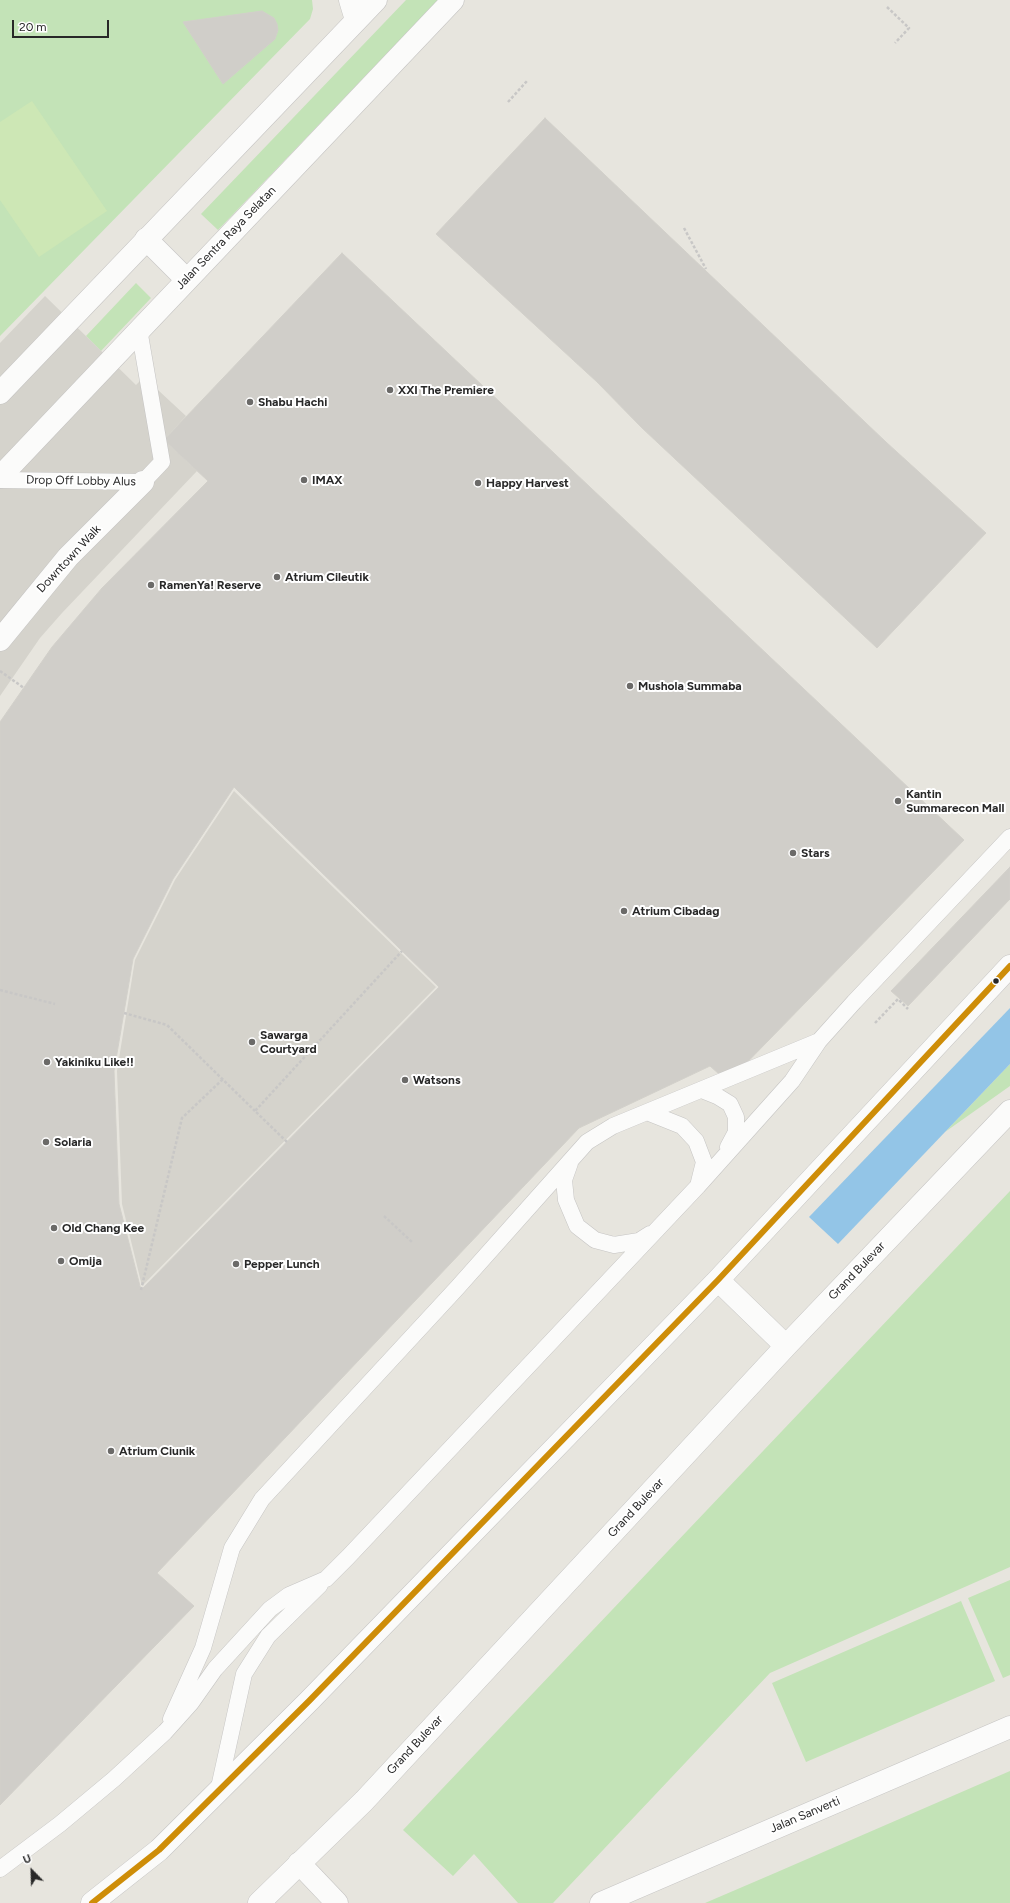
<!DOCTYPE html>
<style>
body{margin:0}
#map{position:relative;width:1010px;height:1903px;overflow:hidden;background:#e7e5de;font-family:Figtree,sans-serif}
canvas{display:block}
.north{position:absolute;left:12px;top:1851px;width:40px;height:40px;-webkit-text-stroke:3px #fff;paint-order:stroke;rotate:337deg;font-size:11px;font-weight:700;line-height:16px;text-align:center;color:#282828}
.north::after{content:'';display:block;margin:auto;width:14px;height:18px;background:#282828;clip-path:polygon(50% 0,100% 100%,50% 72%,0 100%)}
.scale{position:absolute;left:12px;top:20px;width:97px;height:18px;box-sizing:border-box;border:2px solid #282828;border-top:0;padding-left:5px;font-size:12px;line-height:14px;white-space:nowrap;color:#282828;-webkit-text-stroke:3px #fff;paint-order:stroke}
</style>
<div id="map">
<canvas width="1010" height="1903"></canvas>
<div class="north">U</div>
<div class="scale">20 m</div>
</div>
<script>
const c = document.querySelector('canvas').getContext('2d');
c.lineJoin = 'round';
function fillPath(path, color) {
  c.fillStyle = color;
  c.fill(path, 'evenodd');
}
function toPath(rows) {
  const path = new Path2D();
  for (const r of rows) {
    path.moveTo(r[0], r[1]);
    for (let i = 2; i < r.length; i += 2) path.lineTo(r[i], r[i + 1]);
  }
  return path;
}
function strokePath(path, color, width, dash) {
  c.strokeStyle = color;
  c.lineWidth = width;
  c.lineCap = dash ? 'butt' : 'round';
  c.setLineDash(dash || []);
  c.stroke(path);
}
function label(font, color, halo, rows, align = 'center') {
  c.font = font + ' Figtree,sans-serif';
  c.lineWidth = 4;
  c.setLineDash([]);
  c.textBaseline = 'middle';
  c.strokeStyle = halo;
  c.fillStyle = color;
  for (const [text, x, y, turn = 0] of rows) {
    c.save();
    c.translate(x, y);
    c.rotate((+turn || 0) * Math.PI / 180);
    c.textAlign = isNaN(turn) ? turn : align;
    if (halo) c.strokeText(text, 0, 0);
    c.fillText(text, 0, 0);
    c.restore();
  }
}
fillPath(toPath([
 [0,0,312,0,313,9,310,19,0,336],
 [406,0,438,0,218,230,201,214],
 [136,283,151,298,101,351,86,336],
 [1010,1064,1010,1086,945,1132],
 [1010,1191,1010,1567,770,1673,553,1903,518,1903,474,1854,453,1876,403,1830],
 [1010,1580,1010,1675,1003,1678,968,1598],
 [961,1601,995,1681,806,1762,772,1683],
 [1010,1771,1010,1903,705,1903,775,1873]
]), '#c3e3b7');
fillPath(toPath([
 [32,101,107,211,39,257,0,200,0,122]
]), '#cde7b5');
fillPath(toPath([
 [45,296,136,385,144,377,186,416,164,440,197,471,62,613,40,638,0,696,0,343],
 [234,791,436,987,142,1286,122,1204,117,1071,135,960,175,880]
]), '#d5d3cc');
fillPath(toPath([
 [1010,1008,1010,1064,838,1244,809,1217]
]), '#93c5e7');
const building = toPath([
 [262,11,274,18,277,24,278,30,275,39,223,84,183,22,262,11],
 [545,118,886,442,986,533,877,648,642,428,597,382,436,234,545,118],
 [342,253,964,840,728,1082,710,1066,579,1128,157,1573,194,1606,0,1805,0,722,52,647,102,588,208,481,164,440,342,253],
 [234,787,439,987,141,1290,119,1204,114,1071,133,959,173,879,234,787],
 [1010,867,1010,899,908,1006,891,991,1010,867]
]);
fillPath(building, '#d0cec9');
strokePath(building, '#d2d0ca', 1);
const lane = toPath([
 [0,480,143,482,162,462,139,329],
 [702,1090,717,1096,730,1104,736,1117,736,1132,728,1147],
 [647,1112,682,1126,696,1141,704,1162,699,1182],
 [570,1163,564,1180,566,1200,577,1226,595,1240,614,1245,639,1241,650,1234],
 [171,1719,203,1648,232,1548,262,1499,457,1288,587,1142,613,1126,819,1041],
 [218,1792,244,1674,268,1636,320,1585],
 [0,1869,60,1824,114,1779,165,1732,191,1703,215,1669,270,1609,289,1595,326,1579,348,1557,698,1186,792,1081,819,1041,854,1002,1010,837]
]);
const street = toPath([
 [350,0,356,20],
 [146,239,186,279],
 [0,640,68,557,143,482],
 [299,1863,337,1903],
 [601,1903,1010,1727]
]);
const secondary = toPath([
 [0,393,376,0],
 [0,477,453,0],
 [718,1280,786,1346],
 [92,1903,159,1850,309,1701,718,1280,1010,966],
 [259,1903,364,1801,786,1346,1010,1111]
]);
strokePath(lane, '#c5c4c3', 17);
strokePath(street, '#c5c4c3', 23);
strokePath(secondary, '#c5c4c3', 23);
strokePath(toPath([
 [887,7,909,28,895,43],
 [508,102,527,81],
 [684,228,706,269],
 [0,671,24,688],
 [0,990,55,1004],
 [124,1013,167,1025,255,1111],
 [875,1023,898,999,908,1009],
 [287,1142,255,1111,402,951],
 [384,1216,412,1242],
 [141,1290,182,1118,223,1079]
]), '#c8c7c6', 2.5, [3, 2]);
strokePath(lane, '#fbfbfa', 16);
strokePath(street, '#fbfbfa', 22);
strokePath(secondary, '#fbfbfa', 22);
strokePath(toPath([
 [92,1903,159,1850,309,1701,718,1280,1010,966]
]), '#ce8d08', 6);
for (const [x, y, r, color] of [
 [390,390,4,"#6b6a68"],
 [250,402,4,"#6b6a68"],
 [304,480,4,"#6b6a68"],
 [478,483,4,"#6b6a68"],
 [277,577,4,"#6b6a68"],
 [151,585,4,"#6b6a68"],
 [630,686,4,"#6b6a68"],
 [898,801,4,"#6b6a68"],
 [793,853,4,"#6b6a68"],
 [624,911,4,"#6b6a68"],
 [996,981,3.5,"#282828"],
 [252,1042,4,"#6b6a68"],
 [47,1062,4,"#6b6a68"],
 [405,1080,4,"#6b6a68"],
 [46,1142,4,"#6b6a68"],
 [54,1228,4,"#6b6a68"],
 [61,1261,4,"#6b6a68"],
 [236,1264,4,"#6b6a68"],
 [111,1451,4,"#6b6a68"]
]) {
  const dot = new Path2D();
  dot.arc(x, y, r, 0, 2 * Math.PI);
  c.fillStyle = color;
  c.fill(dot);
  strokePath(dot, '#fff', 1.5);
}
label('12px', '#282828', '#fff', [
 ["Jalan Sentra Raya Selatan",226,238,-46],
 ["Drop Off Lobby Alus",81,481,1],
 ["Downtown Walk",69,559,-47],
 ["Grand Bulevar",857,1271,-46],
 ["Grand Bulevar",636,1508,-47],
 ["Grand Bulevar",415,1745,-47],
 ["Jalan Sanverti",805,1815,-23]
]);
label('bold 12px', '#282828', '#fff', [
 ["XXI The Premiere",398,390],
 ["Shabu Hachi",258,402],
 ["IMAX",312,480],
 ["Happy Harvest",486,483],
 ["Atrium Cileutik",285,577],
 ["RamenYa! Reserve",159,585],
 ["Mushola Summaba",638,686],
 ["Kantin",906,794],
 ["Summarecon Mall",906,808],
 ["Stars",801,853],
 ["Atrium Cibadag",632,911],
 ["Sawarga",260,1035],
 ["Courtyard",260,1049],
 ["Yakiniku Like!!",55,1062],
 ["Watsons",413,1080],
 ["Solaria",54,1142],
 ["Old Chang Kee",62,1228],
 ["Omija",69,1261],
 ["Pepper Lunch",244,1264],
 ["Atrium Ciunik",119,1451]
], 'left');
</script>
